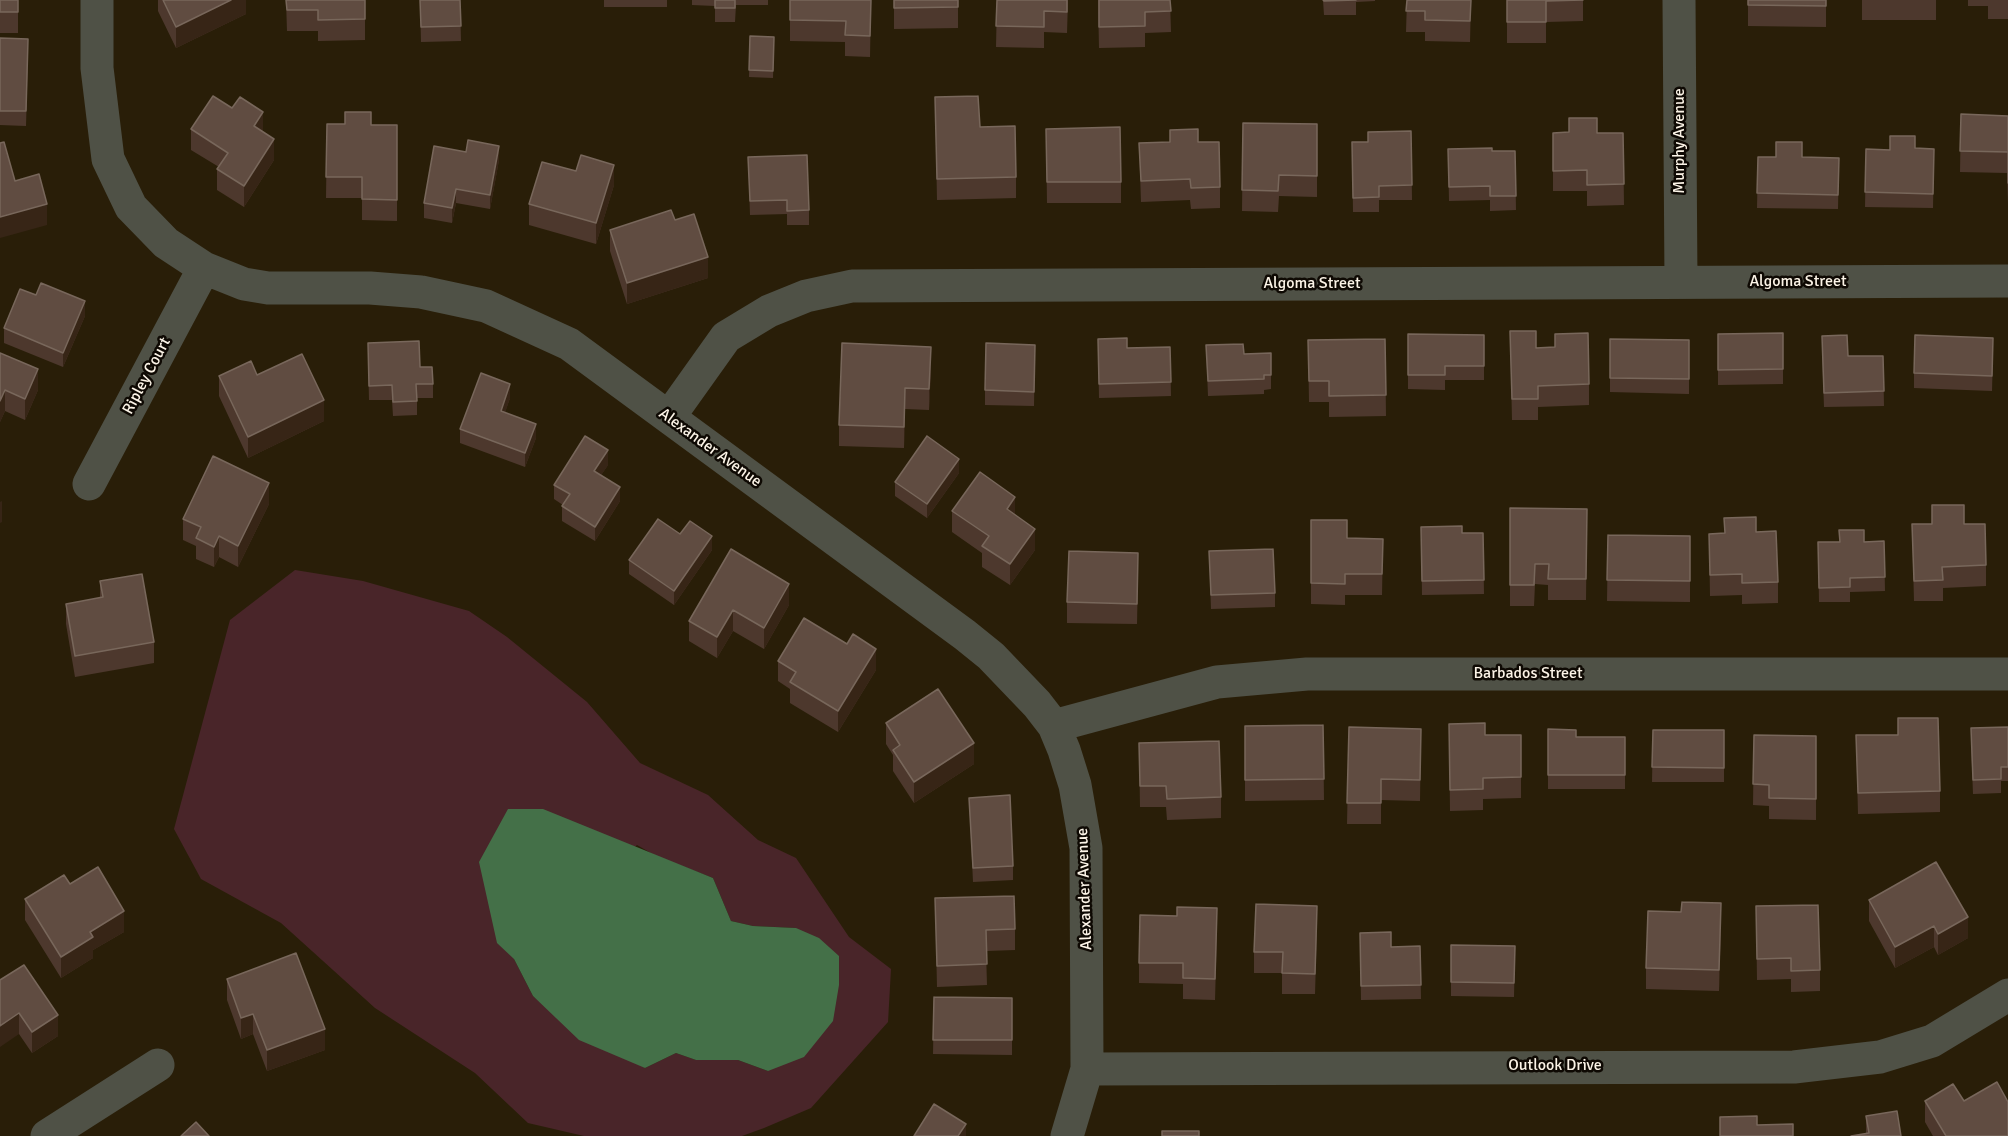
<!DOCTYPE html>
<style>
body{margin:0}
canvas{display:block;background:#291e08}
</style>
<canvas width="2008" height="1136"></canvas>
<script>
const c = document.querySelector('canvas').getContext('2d');
c.lineJoin = 'round';
function fillPath(path, color) {
  c.fillStyle = color;
  c.fill(path, 'evenodd');
}
function toPath(rows) {
  const path = new Path2D();
  for (const r of rows) {
    path.moveTo(r[0], r[1]);
    for (let i = 2; i < r.length; i += 2) path.lineTo(r[i], r[i + 1]);
  }
  return path;
}
function strokePath(path, color, width, dash) {
  c.strokeStyle = color;
  c.lineWidth = width;
  c.lineCap = dash ? 'butt' : 'round';
  c.setLineDash(dash || []);
  c.stroke(path);
}
function label(font, color, halo, rows, align = 'center') {
  c.font = font + ' Signika,sans-serif';
  c.lineWidth = 5;
  c.setLineDash([]);
  c.textBaseline = 'middle';
  c.strokeStyle = halo;
  c.fillStyle = color;
  for (const [text, x, y, turn = 0] of rows) {
    c.save();
    c.translate(x, y);
    c.rotate((+turn || 0) * Math.PI / 180);
    c.textAlign = isNaN(turn) ? turn : align;
    if (halo) c.strokeText(text, 0, 0);
    c.fillText(text, 0, 0);
    c.restore();
  }
}
fillPath(toPath([
 [295,570,363,581,469,611,507,637,587,702,640,763,708,795,758,840,796,858,849,937,891,969,888,1022,811,1108,764,1128,742,1136,584,1136,528,1123,475,1073,375,1008,281,923,201,879,174,829,230,620],
 [637,845,656,856,713,878,731,921,753,926,796,928,768,1071,738,1060,696,1060,676,1053,645,1068,555,1015,533,996,514,959]
]), '#492529');
fillPath(toPath([
 [508,809,543,809,713,878,731,921,753,926,796,928,819,938,839,956,839,985,833,1021,804,1057,768,1071,738,1060,696,1060,676,1053,645,1068,579,1040,533,996,514,959,497,943,479,862]
]), '#447048');
strokePath(toPath([
 [97,0,97,68,108,159,131,207,166,243,204,268,244,284,268,288,370,288,421,292,486,306,569,344,965,635,991,656,1037,704,1054,726,1064,750,1075,785,1086,848,1087,1069,1067,1136],
 [1679,0,1681,282],
 [669,417,726,337,769,311,806,296,852,286,2008,281],
 [89,484,204,268],
 [1054,726,1217,682,1307,674,2008,674],
 [1087,1069,1794,1067,1880,1057,1932,1041,2008,995],
 [47,1136,158,1065]
]), '#4f5146', 33);
fillPath(toPath([
 [0,0,18,0,18,33,0,33],
 [158,0,246,0,246,14,176,48,158,11],
 [286,0,365,0,365,40,318,41,318,31,287,31],
 [420,0,460,0,461,41,421,42],
 [604,0,667,0,667,7,604,7],
 [692,0,768,0,768,5,736,5,735,22,715,22,715,6,692,5],
 [790,0,871,0,870,57,845,56,845,42,790,41],
 [894,0,958,0,958,28,894,29],
 [997,0,1068,0,1067,33,1044,32,1044,48,996,47],
 [1098,0,1170,0,1171,32,1145,33,1145,47,1099,48],
 [1323,0,1375,0,1375,1,1356,2,1356,15,1324,15],
 [1407,0,1471,0,1470,42,1425,41,1425,32,1406,32],
 [1507,0,1583,0,1583,21,1546,22,1546,43,1507,43],
 [1748,0,1826,0,1826,27,1748,26],
 [1862,0,1936,0,1936,20,1862,20],
 [1968,0,2008,0,2008,19,1988,19,1988,6,1968,6],
 [750,36,774,37,773,78,749,77],
 [0,38,28,53,26,126,0,125],
 [935,97,980,127,1016,177,1016,198,937,200],
 [232,108,263,132,274,160,244,207,217,190,217,169,219,167,191,150,191,129],
 [1961,114,2008,116,2008,204,2007,173,1960,172],
 [1243,123,1317,124,1317,197,1279,196,1278,212,1242,211],
 [327,124,397,125,397,221,362,220,362,198,326,198],
 [1046,129,1121,182,1121,203,1047,203],
 [1411,131,1412,200,1379,200,1379,212,1353,212,1352,142,1368,142],
 [1553,133,1623,133,1624,205,1587,206,1587,191,1553,191],
 [1198,142,1220,187,1220,208,1191,209,1190,200,1141,202,1139,143],
 [1915,148,1934,149,1933,208,1865,207,1866,149,1890,150],
 [1448,149,1492,151,1515,151,1516,210,1490,211,1490,200,1449,201],
 [466,152,499,160,490,209,456,203,452,223,424,218,424,203],
 [748,157,809,210,809,225,787,225,787,214,750,215],
 [1758,157,1839,158,1838,209,1757,208],
 [614,185,596,244,529,225,529,204],
 [675,220,708,278,627,304,610,251,610,230],
 [36,295,85,316,63,367,4,343,4,328],
 [1510,331,1589,384,1589,405,1538,407,1538,420,1512,420],
 [1783,333,1783,384,1718,385,1718,334],
 [1408,334,1484,335,1484,380,1445,380,1445,390,1408,389],
 [1098,339,1127,348,1170,347,1171,396,1099,398],
 [1385,339,1386,416,1329,417,1329,402,1309,402,1308,340],
 [1610,339,1689,340,1689,394,1610,392],
 [1035,345,1034,406,985,405,985,390],
 [1206,345,1244,354,1271,375,1271,389,1264,390,1264,394,1208,396],
 [1822,350,1848,356,1883,356,1884,406,1824,407],
 [1993,352,1992,391,1914,388,1914,373],
 [0,353,38,390,25,420,5,411,0,422],
 [368,357,420,367,433,384,433,398,417,398,417,415,393,416,392,400,369,400],
 [931,368,929,410,905,409,904,448,839,446,839,425],
 [257,375,324,421,248,458,219,396,219,376],
 [510,398,505,412,536,438,525,467,460,443,460,429],
 [608,465,601,475,620,501,595,541,562,521,562,506,563,505,554,499,554,485],
 [959,473,927,518,895,496,895,482],
 [269,504,238,567,219,557,214,567,196,559,196,546,183,540,183,519],
 [1510,508,1587,509,1586,600,1548,600,1548,585,1535,584,1534,606,1510,606],
 [952,511,1015,515,1035,550,1010,585,982,567,982,553,952,532],
 [1311,520,1347,538,1383,539,1382,595,1345,595,1345,605,1311,604],
 [1912,524,1964,524,1986,565,1986,586,1943,588,1943,601,1914,601],
 [1421,527,1462,533,1483,533,1484,594,1422,595],
 [1756,532,1778,582,1778,603,1742,604,1742,595,1710,596,1709,534],
 [680,534,712,550,674,605,629,574,629,560],
 [1608,535,1690,536,1690,602,1607,601],
 [1884,541,1885,591,1850,592,1850,602,1819,602,1818,542],
 [731,549,789,605,764,649,733,631,717,658,689,641,689,621],
 [1209,551,1275,593,1275,607,1211,609],
 [1138,574,1137,624,1067,623,1067,602],
 [100,581,154,642,154,663,75,677,66,624,66,604,100,598],
 [778,661,876,670,838,732,790,703,790,689,778,681],
 [886,723,974,764,914,803,893,771,893,755,886,744],
 [1449,724,1485,735,1521,735,1521,798,1483,799,1483,810,1450,811],
 [1323,725,1324,800,1245,801,1245,726],
 [1349,727,1421,729,1420,801,1381,800,1381,824,1347,824],
 [2008,727,2008,781,2001,781,2001,793,1973,794,1971,742],
 [1548,729,1576,737,1625,737,1625,789,1548,789],
 [1653,730,1724,730,1724,782,1652,782],
 [1754,735,1816,736,1816,820,1769,819,1769,806,1753,805],
 [1856,735,1940,791,1940,812,1858,814],
 [1139,743,1221,797,1221,818,1167,820,1166,807,1140,807],
 [969,798,1013,866,1013,880,973,882],
 [70,884,124,932,93,950,93,958,61,978,25,920,25,899],
 [935,898,1015,929,1015,950,986,951,987,985,937,987],
 [1869,900,1968,938,1938,955,1934,947,1895,968,1869,921],
 [1756,906,1820,970,1820,991,1791,992,1791,979,1757,980],
 [1721,924,1719,991,1646,989,1646,968],
 [1317,927,1315,994,1282,994,1282,973,1254,973,1254,952],
 [1217,929,1215,1000,1183,999,1183,984,1139,983,1139,963],
 [1360,933,1391,947,1420,946,1421,999,1361,1000],
 [1451,945,1515,946,1514,997,1451,996],
 [227,979,325,1050,267,1071,253,1034,241,1039,227,1000],
 [0,980,58,1036,32,1053,19,1034],
 [934,997,1012,998,1012,1055,933,1054],
 [1925,1101,1964,1101,2008,1136,1933,1136,1925,1122],
 [1866,1116,1901,1136,1866,1134]
]), '#4d382d');
fillPath(toPath([
 [231,0,246,0,246,14,176,48,176,27],
 [263,112,263,133,254,126],
 [274,139,274,160,244,207,244,186],
 [499,146,499,160,490,209,490,195],
 [614,165,614,185,596,244,596,223],
 [456,189,456,203,452,223,452,208],
 [47,204,47,225,0,238,0,217],
 [708,257,708,278,627,304,627,283],
 [85,301,85,316,63,367,63,353],
 [931,347,931,368,929,410,929,389],
 [38,369,38,390,25,420,25,399],
 [510,384,510,398,501,425,501,411],
 [905,388,905,409,904,448,904,427],
 [5,390,5,411,0,422,0,401],
 [324,400,324,421,248,458,248,437],
 [536,424,536,438,525,467,525,453],
 [608,450,608,465,594,486,594,471],
 [959,459,959,473,927,518,927,504],
 [269,483,269,504,238,567,238,546],
 [620,487,620,501,595,541,595,527],
 [1015,497,1015,518,1007,509],
 [2,501,2,522,0,523,0,502],
 [1035,529,1035,550,1010,585,1010,564],
 [219,536,219,557,214,567,214,547],
 [712,536,712,550,674,605,674,591],
 [789,584,789,605,764,649,764,628],
 [733,610,733,631,717,658,717,637],
 [876,649,876,670,838,732,838,711],
 [974,743,974,764,914,803,914,782],
 [1721,903,1721,924,1719,991,1719,970],
 [124,911,124,932,93,950,93,958,61,978,61,957,90,932],
 [1968,917,1968,938,1938,955,1938,934],
 [1934,926,1934,947,1895,968,1895,947],
 [19,1013,19,1034,0,1047,0,1026],
 [253,1014,253,1034,241,1039,241,1018],
 [58,1015,58,1036,32,1053,32,1032],
 [325,1029,325,1050,267,1071,267,1050],
 [966,1124,966,1136,958,1136]
]), '#372516');
const building = toPath([
 [0,0,18,0,18,12,0,12,0,0],
 [163,0,231,0,176,27,163,0],
 [286,0,365,0,365,19,318,20,318,10,287,10,286,0],
 [420,0,460,0,461,26,421,27,420,0],
 [715,0,735,0,735,8,715,8,715,0],
 [790,0,871,0,870,36,845,35,846,21,790,20,790,0],
 [894,0,958,0,958,7,894,8,894,0],
 [997,0,1067,0,1067,12,1044,11,1044,27,996,26,997,0],
 [1099,0,1170,0,1171,11,1145,12,1145,26,1099,27,1099,0],
 [1323,0,1356,0,1324,1,1323,0],
 [1407,0,1471,0,1470,21,1425,20,1425,11,1406,11,1407,0],
 [1507,0,1583,0,1546,1,1546,22,1507,22,1507,0],
 [1748,0,1826,0,1826,6,1748,5,1748,0],
 [750,36,774,37,773,71,749,70,750,36],
 [0,38,28,39,26,111,0,111,0,38],
 [213,96,232,108,240,97,263,112,254,126,274,139,244,186,217,169,228,153,191,129,213,96],
 [978,96,980,127,1015,126,1016,177,937,179,935,97,978,96],
 [345,112,371,112,371,125,397,125,397,200,362,199,362,177,326,177,327,124,345,124,345,112],
 [1961,114,2008,116,2008,183,2008,152,1960,151,1961,114],
 [1569,118,1597,118,1597,133,1623,133,1624,184,1587,185,1587,170,1553,171,1553,133,1569,132,1569,118],
 [1243,123,1317,124,1317,176,1279,175,1278,191,1242,190,1243,123],
 [1120,127,1121,182,1047,182,1046,129,1120,127],
 [1198,129,1198,142,1219,142,1220,187,1191,188,1190,179,1141,181,1139,143,1170,142,1170,130,1198,129],
 [1411,131,1412,185,1379,186,1379,197,1353,198,1352,142,1368,142,1368,132,1411,131],
 [1890,136,1915,136,1915,148,1934,149,1933,194,1865,192,1866,149,1890,150,1890,136],
 [468,140,499,146,490,195,456,189,452,208,424,203,434,146,466,152,468,140],
 [4,142,15,181,39,174,47,204,0,217,0,143,4,142],
 [1776,142,1802,142,1802,157,1839,158,1838,195,1757,193,1758,157,1776,157,1776,142],
 [1492,148,1492,151,1515,151,1516,196,1490,196,1490,186,1449,187,1448,149,1492,148],
 [581,155,614,165,596,223,529,204,542,162,576,171,581,155],
 [807,155,809,210,787,211,787,200,750,201,748,157,807,155],
 [671,210,675,220,694,214,708,257,627,283,610,230,671,210],
 [41,283,85,301,63,353,4,328,20,289,36,295,41,283],
 [1510,331,1536,331,1536,348,1555,347,1555,334,1588,333,1589,384,1538,386,1538,399,1512,399,1510,331],
 [1783,333,1783,369,1718,370,1718,334,1783,333],
 [1408,334,1484,335,1484,366,1445,366,1445,375,1408,375,1408,334],
 [1847,335,1848,356,1883,356,1884,391,1824,393,1822,336,1847,335],
 [1915,335,1993,338,1992,376,1914,373,1915,335],
 [1127,338,1127,348,1170,347,1171,382,1099,384,1098,339,1127,338],
 [1385,339,1386,395,1329,396,1329,381,1309,381,1308,340,1385,339],
 [1610,339,1689,340,1689,379,1610,378,1610,339],
 [419,341,420,367,432,367,433,384,416,384,417,401,393,402,392,385,369,386,368,343,419,341],
 [842,343,931,347,929,389,905,388,904,427,839,425,842,343],
 [986,343,1035,345,1034,392,985,390,986,343],
 [1243,344,1244,354,1271,353,1271,375,1264,375,1264,379,1208,381,1206,345,1243,344],
 [0,353,38,369,25,399,5,390,0,401,0,353],
 [302,354,324,400,248,437,219,376,251,361,257,375,302,354],
 [481,373,510,384,501,411,536,424,525,453,460,429,481,373],
 [585,436,608,450,594,471,620,487,595,527,562,506,570,494,554,485,585,436],
 [927,436,959,459,927,504,895,482,927,436],
 [213,456,269,483,238,546,219,536,214,547,196,538,201,527,183,519,213,456],
 [980,472,1015,497,1007,509,1035,529,1010,564,982,546,989,536,952,511,980,472],
 [1932,505,1964,505,1964,524,1985,524,1986,565,1942,567,1943,580,1914,581,1912,524,1932,524,1932,505],
 [1510,508,1587,509,1586,579,1548,579,1549,564,1535,564,1534,585,1510,585,1510,508],
 [1756,517,1756,532,1776,531,1778,582,1742,583,1742,574,1710,575,1709,534,1725,533,1724,518,1756,517],
 [658,519,680,534,690,521,712,536,674,591,629,560,658,519],
 [1311,520,1347,520,1347,538,1383,539,1382,574,1345,574,1345,584,1311,583,1311,520],
 [1462,526,1462,533,1483,533,1484,580,1422,581,1421,527,1462,526],
 [1839,530,1864,530,1864,542,1884,541,1885,577,1850,578,1850,587,1819,588,1818,542,1840,542,1839,530],
 [1608,535,1690,536,1690,581,1607,580,1608,535],
 [731,549,789,584,764,628,733,610,717,637,689,621,731,549],
 [1273,549,1275,593,1211,595,1209,551,1273,549],
 [1069,551,1138,553,1137,604,1067,602,1069,551],
 [142,574,154,642,75,656,66,604,103,597,100,581,142,574],
 [804,618,847,644,853,634,876,649,838,711,790,682,796,672,778,661,804,618],
 [938,689,974,743,914,782,893,750,900,745,886,723,938,689],
 [1898,718,1938,718,1940,791,1858,793,1856,735,1898,735,1898,718],
 [1485,723,1485,735,1521,735,1521,777,1483,778,1483,789,1450,790,1449,724,1485,723],
 [1323,725,1324,779,1245,780,1245,726,1323,725],
 [1349,727,1421,729,1420,780,1381,779,1381,803,1347,803,1349,727],
 [2008,727,2008,767,2001,767,2001,779,1973,780,1971,728,2008,727],
 [1548,729,1576,730,1576,737,1625,737,1625,775,1548,775,1548,729],
 [1653,730,1724,730,1724,768,1652,767,1653,730],
 [1754,735,1816,736,1816,799,1769,798,1769,785,1753,784,1754,735],
 [1219,741,1221,797,1167,799,1166,786,1140,786,1139,743,1219,741],
 [1010,795,1013,866,973,868,969,798,1010,795],
 [1936,862,1968,917,1938,934,1934,926,1895,947,1869,900,1936,862],
 [98,867,124,911,90,932,93,937,61,957,25,899,64,875,70,884,98,867],
 [1014,896,1015,929,986,930,987,964,937,966,935,898,1014,896],
 [1682,902,1721,903,1719,970,1646,968,1648,911,1681,912,1682,902],
 [1256,904,1317,906,1315,974,1282,973,1283,952,1254,952,1256,904],
 [1818,905,1820,970,1791,971,1791,958,1757,959,1756,906,1818,905],
 [1177,907,1217,908,1215,979,1183,978,1183,963,1139,963,1140,915,1177,916,1177,907],
 [1391,932,1391,947,1420,946,1421,985,1361,986,1360,933,1391,932],
 [1451,945,1515,946,1514,983,1451,982,1451,945],
 [296,953,325,1029,267,1050,253,1014,241,1018,227,979,296,953],
 [24,965,58,1015,32,1032,19,1013,0,1026,0,980,24,965],
 [934,997,1012,998,1012,1040,933,1040,934,997],
 [1997,1082,2008,1102,2008,1136,1946,1136,1925,1101,1953,1084,1964,1101,1997,1082],
 [934,1104,966,1124,958,1136,914,1136,934,1104],
 [1897,1111,1901,1136,1851,1136,1869,1133,1866,1116,1897,1111],
 [1757,1116,1757,1125,1793,1124,1793,1136,1720,1136,1720,1117,1757,1116],
 [196,1122,209,1136,181,1136,196,1122],
 [1162,1131,1199,1131,1199,1136,1162,1136,1162,1131]
]);
fillPath(building, '#604c41');
strokePath(building, '#78675b', 1.5);
label('16px', '#fcf4e7', '#0e0903', [
 ["Murphy Avenue",1680,141,-90],
 ["Algoma Street",1798,282],
 ["Algoma Street",1312,284],
 ["Ripley Court",147,376,-62],
 ["Alexander Avenue",710,448,36],
 ["Barbados Street",1528,674],
 ["Alexander Avenue",1085,889,-92],
 ["Outlook Drive",1555,1066]
]);
</script>
